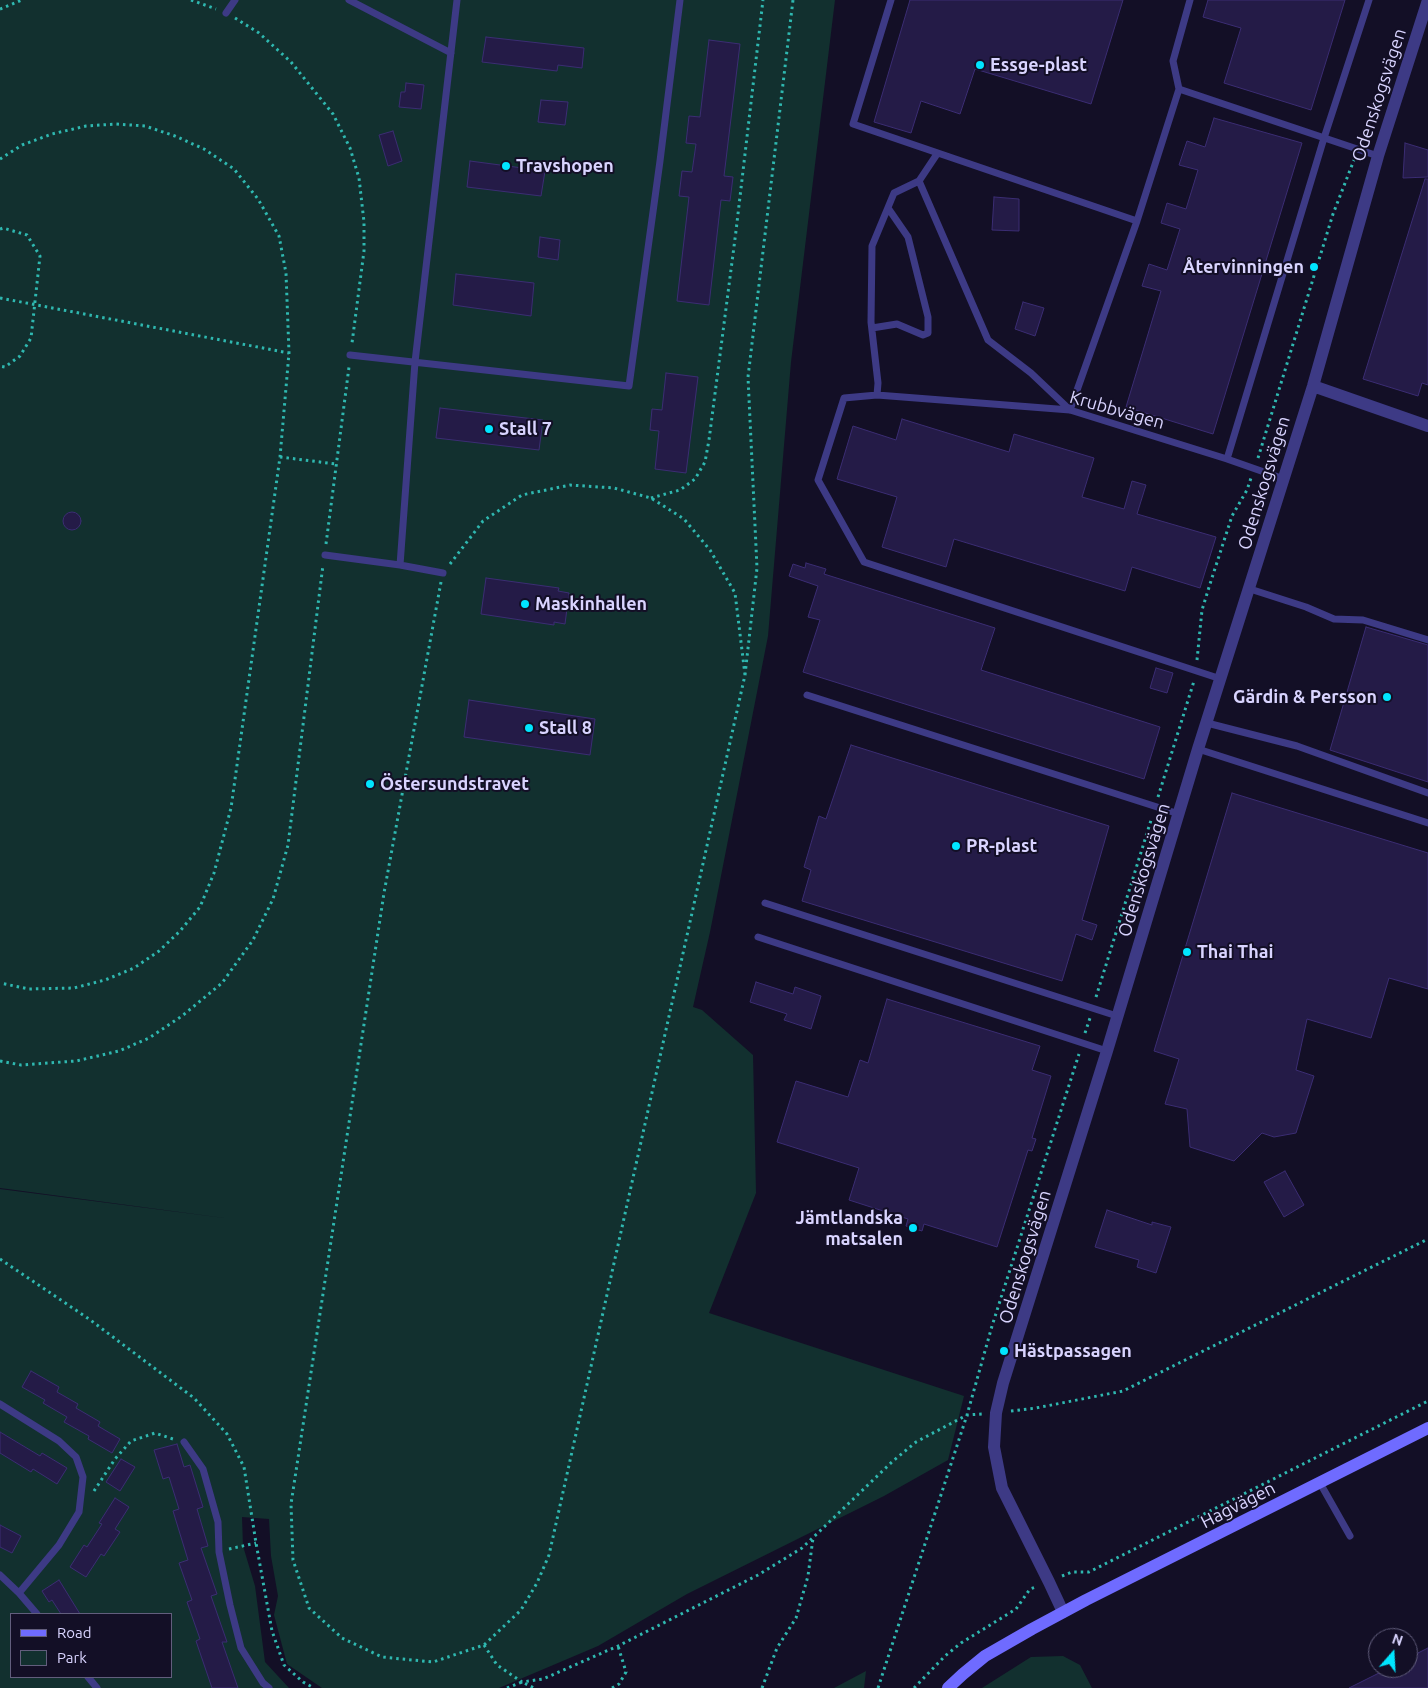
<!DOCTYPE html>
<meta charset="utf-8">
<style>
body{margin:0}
#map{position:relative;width:1428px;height:1688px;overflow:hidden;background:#130f26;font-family:Ubuntu,sans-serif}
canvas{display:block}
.legend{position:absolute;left:10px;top:1613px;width:162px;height:65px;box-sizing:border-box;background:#130f26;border:1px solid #625e7d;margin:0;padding:6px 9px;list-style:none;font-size:15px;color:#d9d4ff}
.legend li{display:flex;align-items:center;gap:10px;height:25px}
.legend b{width:25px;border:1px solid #625e7d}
.north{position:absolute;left:1368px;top:1628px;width:50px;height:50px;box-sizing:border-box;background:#130f26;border:1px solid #625e7d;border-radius:50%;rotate:19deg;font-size:14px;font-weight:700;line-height:20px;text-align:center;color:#d9d4ff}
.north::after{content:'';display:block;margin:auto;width:18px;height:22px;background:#00e5ff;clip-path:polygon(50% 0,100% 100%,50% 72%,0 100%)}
</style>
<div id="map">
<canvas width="1428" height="1688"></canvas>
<ul class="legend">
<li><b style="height:6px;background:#6f6bff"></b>Road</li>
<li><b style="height:14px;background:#12302f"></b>Park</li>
</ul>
<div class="north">N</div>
</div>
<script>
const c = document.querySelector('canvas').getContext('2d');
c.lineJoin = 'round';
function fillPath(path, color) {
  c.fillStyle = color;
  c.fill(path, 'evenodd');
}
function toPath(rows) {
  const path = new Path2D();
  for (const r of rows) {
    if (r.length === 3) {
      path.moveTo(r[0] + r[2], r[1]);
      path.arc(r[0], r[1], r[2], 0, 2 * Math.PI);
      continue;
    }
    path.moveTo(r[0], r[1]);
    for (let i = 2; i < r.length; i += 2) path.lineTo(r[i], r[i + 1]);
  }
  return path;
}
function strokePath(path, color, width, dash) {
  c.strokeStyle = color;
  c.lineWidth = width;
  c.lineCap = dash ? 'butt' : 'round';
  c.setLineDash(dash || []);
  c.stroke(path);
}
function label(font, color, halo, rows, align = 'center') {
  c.font = font + ' Ubuntu,sans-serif';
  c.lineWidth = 4;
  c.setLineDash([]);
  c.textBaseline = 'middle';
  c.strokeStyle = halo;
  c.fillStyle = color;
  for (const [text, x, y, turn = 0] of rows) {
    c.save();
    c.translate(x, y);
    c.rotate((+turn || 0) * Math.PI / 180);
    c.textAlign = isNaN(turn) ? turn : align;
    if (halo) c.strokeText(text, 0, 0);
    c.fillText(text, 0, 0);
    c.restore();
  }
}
fillPath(toPath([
 [0,0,835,0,791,362,768,636,710,932,693,1007,702,1010,753,1055,756,1193,709,1313,964,1396,948,1460,884,1496,687,1594,598,1646,499,1688,322,1688,287,1664,274,1615,278,1596,271,1556,269,1519,242,1517,243,1546,255,1586,265,1662,289,1688,0,1688,0,1189,232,1219,0,1188],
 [11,1614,171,1614,171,1677,11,1677],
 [1063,1656,1080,1665,1092,1688,982,1688,1031,1657],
 [866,1671,864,1688,834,1688]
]), '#12302f');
const building = toPath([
 [910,0,1123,0,1091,104,975,69,960,114,921,101,911,133,874,122,910,0],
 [1208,0,1345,0,1311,110,1224,83,1241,28,1203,17,1208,0],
 [486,37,584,48,582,68,558,65,557,71,482,62,486,37],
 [709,40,740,44,724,176,733,177,730,201,721,200,709,305,677,301,689,197,679,196,682,171,692,172,696,144,686,143,689,116,700,117,709,40],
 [406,83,424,85,421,109,399,107,401,92,405,92,406,83],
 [541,100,568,102,565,125,538,122,541,100],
 [1214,118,1302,143,1213,434,1126,407,1161,291,1142,286,1149,264,1167,270,1180,229,1161,223,1167,203,1186,209,1198,170,1179,165,1187,141,1205,147,1214,118],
 [393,131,402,161,388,166,379,135,393,131],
 [1405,143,1428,150,1428,177,1403,178,1405,143],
 [470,161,545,171,541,196,467,187,470,161],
 [1425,179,1428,179,1428,385,1422,383,1418,396,1363,379,1425,179],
 [994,197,1019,199,1019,231,992,230,994,197],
 [540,237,560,240,558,260,538,257,540,237],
 [456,274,534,283,531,316,453,305,456,274],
 [1023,302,1044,308,1035,336,1015,329,1023,302],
 [666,373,698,377,686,473,655,469,659,431,650,430,652,409,662,410,666,373],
 [440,408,543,420,539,450,436,438,440,408],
 [902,419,1009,452,1014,434,1094,458,1082,497,1124,509,1132,481,1146,485,1137,514,1216,537,1200,588,1132,567,1125,591,954,539,946,567,882,547,897,497,837,479,853,426,896,440,902,419],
 [72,521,9],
 [806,563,826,569,824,574,995,628,981,670,1160,727,1144,779,803,672,820,620,808,617,818,586,789,576,793,564,805,568,806,563],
 [486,578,559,588,558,591,569,593,565,624,554,622,554,625,481,614,486,578],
 [1366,627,1428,645,1428,782,1330,750,1366,627],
 [1156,668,1173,673,1167,693,1150,688,1156,668],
 [469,700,595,719,590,755,464,737,469,700],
 [851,745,1109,826,1082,920,1097,925,1092,940,1076,934,1062,981,802,901,811,870,804,867,819,816,826,819,851,745],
 [1232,793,1428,853,1428,989,1389,978,1371,1038,1307,1019,1296,1070,1314,1076,1296,1133,1274,1137,1262,1133,1234,1161,1190,1147,1187,1109,1165,1104,1179,1059,1154,1051,1232,793],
 [756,982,793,994,795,987,821,996,811,1029,784,1020,787,1014,750,1002,756,982],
 [887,999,1040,1046,1032,1070,1051,1076,1032,1138,1036,1139,1032,1151,1028,1150,997,1247,924,1224,922,1231,906,1226,908,1219,849,1200,859,1168,777,1142,796,1081,848,1097,860,1060,868,1063,887,999],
 [1285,1171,1304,1205,1284,1217,1264,1182,1285,1171],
 [1107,1210,1152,1225,1152,1222,1171,1227,1156,1273,1137,1267,1139,1260,1095,1247,1107,1210],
 [31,1371,59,1387,57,1392,78,1404,76,1408,100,1422,98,1426,120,1439,112,1453,88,1439,89,1436,64,1422,67,1417,43,1403,45,1400,22,1387,31,1371],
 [0,1432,40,1456,42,1453,67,1468,57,1484,33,1469,31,1472,0,1453,0,1432],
 [177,1444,184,1467,190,1465,203,1507,197,1509,208,1546,201,1548,217,1594,211,1596,227,1642,222,1642,238,1688,212,1688,196,1641,200,1639,187,1602,192,1600,179,1563,188,1560,173,1511,179,1509,169,1477,163,1479,154,1450,177,1444],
 [121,1459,135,1467,120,1491,106,1482,121,1459],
 [115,1498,129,1507,115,1529,120,1532,104,1556,101,1554,86,1577,70,1567,84,1545,87,1547,102,1524,99,1523,115,1498],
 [0,1525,21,1536,12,1553,0,1547,0,1525],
 [59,1580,80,1614,61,1614,52,1600,49,1602,42,1591,59,1580],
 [1428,1648,1428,1688,1349,1688,1389,1668,1408,1668,1408,1658,1428,1648]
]);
fillPath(building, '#241b47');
strokePath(building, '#3b2d73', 1);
strokePath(toPath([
 [191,0,216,9],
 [0,9,22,0],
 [235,18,259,33,291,62,333,114,350,148,359,178,364,222,364,251,352,343],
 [1362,140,1379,100],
 [0,159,22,145,52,134,86,126,116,124,145,126,175,136,204,149,234,169,258,199,279,236,286,273,289,353,280,457,231,808,214,873,200,907,180,931,159,951,134,968,105,980,74,988,29,989,0,983],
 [0,229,3,228,27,235,40,256,31,338,20,356,5,367,0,366],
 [0,298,289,353],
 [280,457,336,464],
 [1258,458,1333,214,1354,160],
 [651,498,680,490,695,479,705,462,709,440,736,231,763,0],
 [326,544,349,367],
 [450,564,483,521,522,495,570,485,614,488,651,498,684,519,710,550,735,593,745,675],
 [441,582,384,893,291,1504,293,1560,309,1608,342,1638,382,1657,433,1662,484,1645,521,1610,537,1583,549,1555,745,675,757,568,748,377,793,0],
 [1197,660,1202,610,1210,584,1232,516,1247,490,1251,478],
 [1158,797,1194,681],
 [1096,997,1152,817],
 [1085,1033,1090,1018],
 [0,1061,21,1065,76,1061,119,1051,149,1038,182,1016,222,983,253,940,273,899,288,845,323,565],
 [0,1259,89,1319,194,1398,227,1434,244,1467,256,1543,272,1631,284,1665,303,1682,314,1688],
 [1011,1411,1036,1408,1123,1391,1428,1239],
 [94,1491,115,1459,131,1441,155,1433,173,1439],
 [229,1549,256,1543],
 [1062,1576,1072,1572,1089,1572,1428,1401],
 [484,1645,497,1665,522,1682,543,1679,618,1646,758,1575,802,1548,893,1461,916,1442,967,1415,982,1414],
 [507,1688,522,1682,534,1688],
 [612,1688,619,1684,626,1672,618,1646],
 [762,1688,777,1648,796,1618,808,1576,813,1538],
 [878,1688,967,1415,992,1326,1079,1054],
 [914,1688,945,1656,961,1643,1016,1609,1030,1589,1036,1587]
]), '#2fb8b0', 3, [2.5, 4]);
strokePath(toPath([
 [349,0,451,53],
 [891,0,853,124,1137,221],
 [226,13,235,0],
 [1179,89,1173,61,1190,0],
 [919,181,988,340,1031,373,1070,410,1137,221,1179,89,1378,156],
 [872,328,897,324,923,335,928,333,928,317,908,237,888,208],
 [350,355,629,386,660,161,680,0],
 [877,395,878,383,871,322,872,246,894,193,919,181,937,154],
 [1227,459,1324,138,1369,0],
 [325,555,400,565,415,362,457,0],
 [400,565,443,573],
 [1250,589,1306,607,1334,619,1363,620,1428,640],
 [1221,679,864,562,818,480,844,398,877,395,1070,410,1227,459,1284,479],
 [807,695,1179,814],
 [1207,723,1297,746,1428,793],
 [1198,749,1428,823],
 [765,903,1117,1016],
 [758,937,1107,1051],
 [0,1404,59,1441,76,1457,83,1477,79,1512,59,1545,19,1593],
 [184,1442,203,1469,218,1522,219,1552,230,1605,241,1648,263,1683,269,1688],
 [1320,1483,1350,1536],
 [0,1575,19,1593,37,1614],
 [88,1677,97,1688]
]), '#3d3a85', 7);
strokePath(toPath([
 [1313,386,1428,426],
 [1063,1612,1049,1582,1002,1488,994,1447,996,1413,1003,1383,1107,1051,1198,749,1313,386,1378,156,1428,0]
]), '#3d3a85', 12);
strokePath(toPath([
 [948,1688,963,1674,985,1656,1032,1629,1086,1600,1428,1428]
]), '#6f6bff', 12);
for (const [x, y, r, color] of [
 [980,65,5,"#00e5ff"],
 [506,166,5,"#00e5ff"],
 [1314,267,5,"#00e5ff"],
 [489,429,5,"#00e5ff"],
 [525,604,5,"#00e5ff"],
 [1387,697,5,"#00e5ff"],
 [529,728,5,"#00e5ff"],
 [370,784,5,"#00e5ff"],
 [956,846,5,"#00e5ff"],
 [1187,952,5,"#00e5ff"],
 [913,1228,5,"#00e5ff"],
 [1004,1351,5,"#00e5ff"]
]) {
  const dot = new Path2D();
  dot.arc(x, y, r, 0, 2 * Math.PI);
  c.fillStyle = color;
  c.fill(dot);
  strokePath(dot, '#130f26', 2);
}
label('bold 18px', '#d9d4ff', '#130f26', [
 ["Essge-plast",990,65],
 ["Travshopen",516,166],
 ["Återvinningen",1304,267,"right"],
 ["Stall 7",499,429],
 ["Maskinhallen",535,604],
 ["Gärdin & Persson",1377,697,"right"],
 ["Stall 8",539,728],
 ["Östersundstravet",380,784],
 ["PR-plast",966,846],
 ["Thai Thai",1197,952],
 ["Jämtlandska",903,1218,"right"],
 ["matsalen",903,1239,"right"],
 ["Hästpassagen",1014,1351]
], 'left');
label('18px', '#d9d4ff', '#130f26', [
 ["Odenskogsvägen",1379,95,-72],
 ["Krubbvägen",1117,410,16],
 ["Odenskogsvägen",1264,483,-73],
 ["Odenskogsvägen",1144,870,-73],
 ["Odenskogsvägen",1025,1257,-73],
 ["Hagvägen",1238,1505,-27]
]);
</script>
